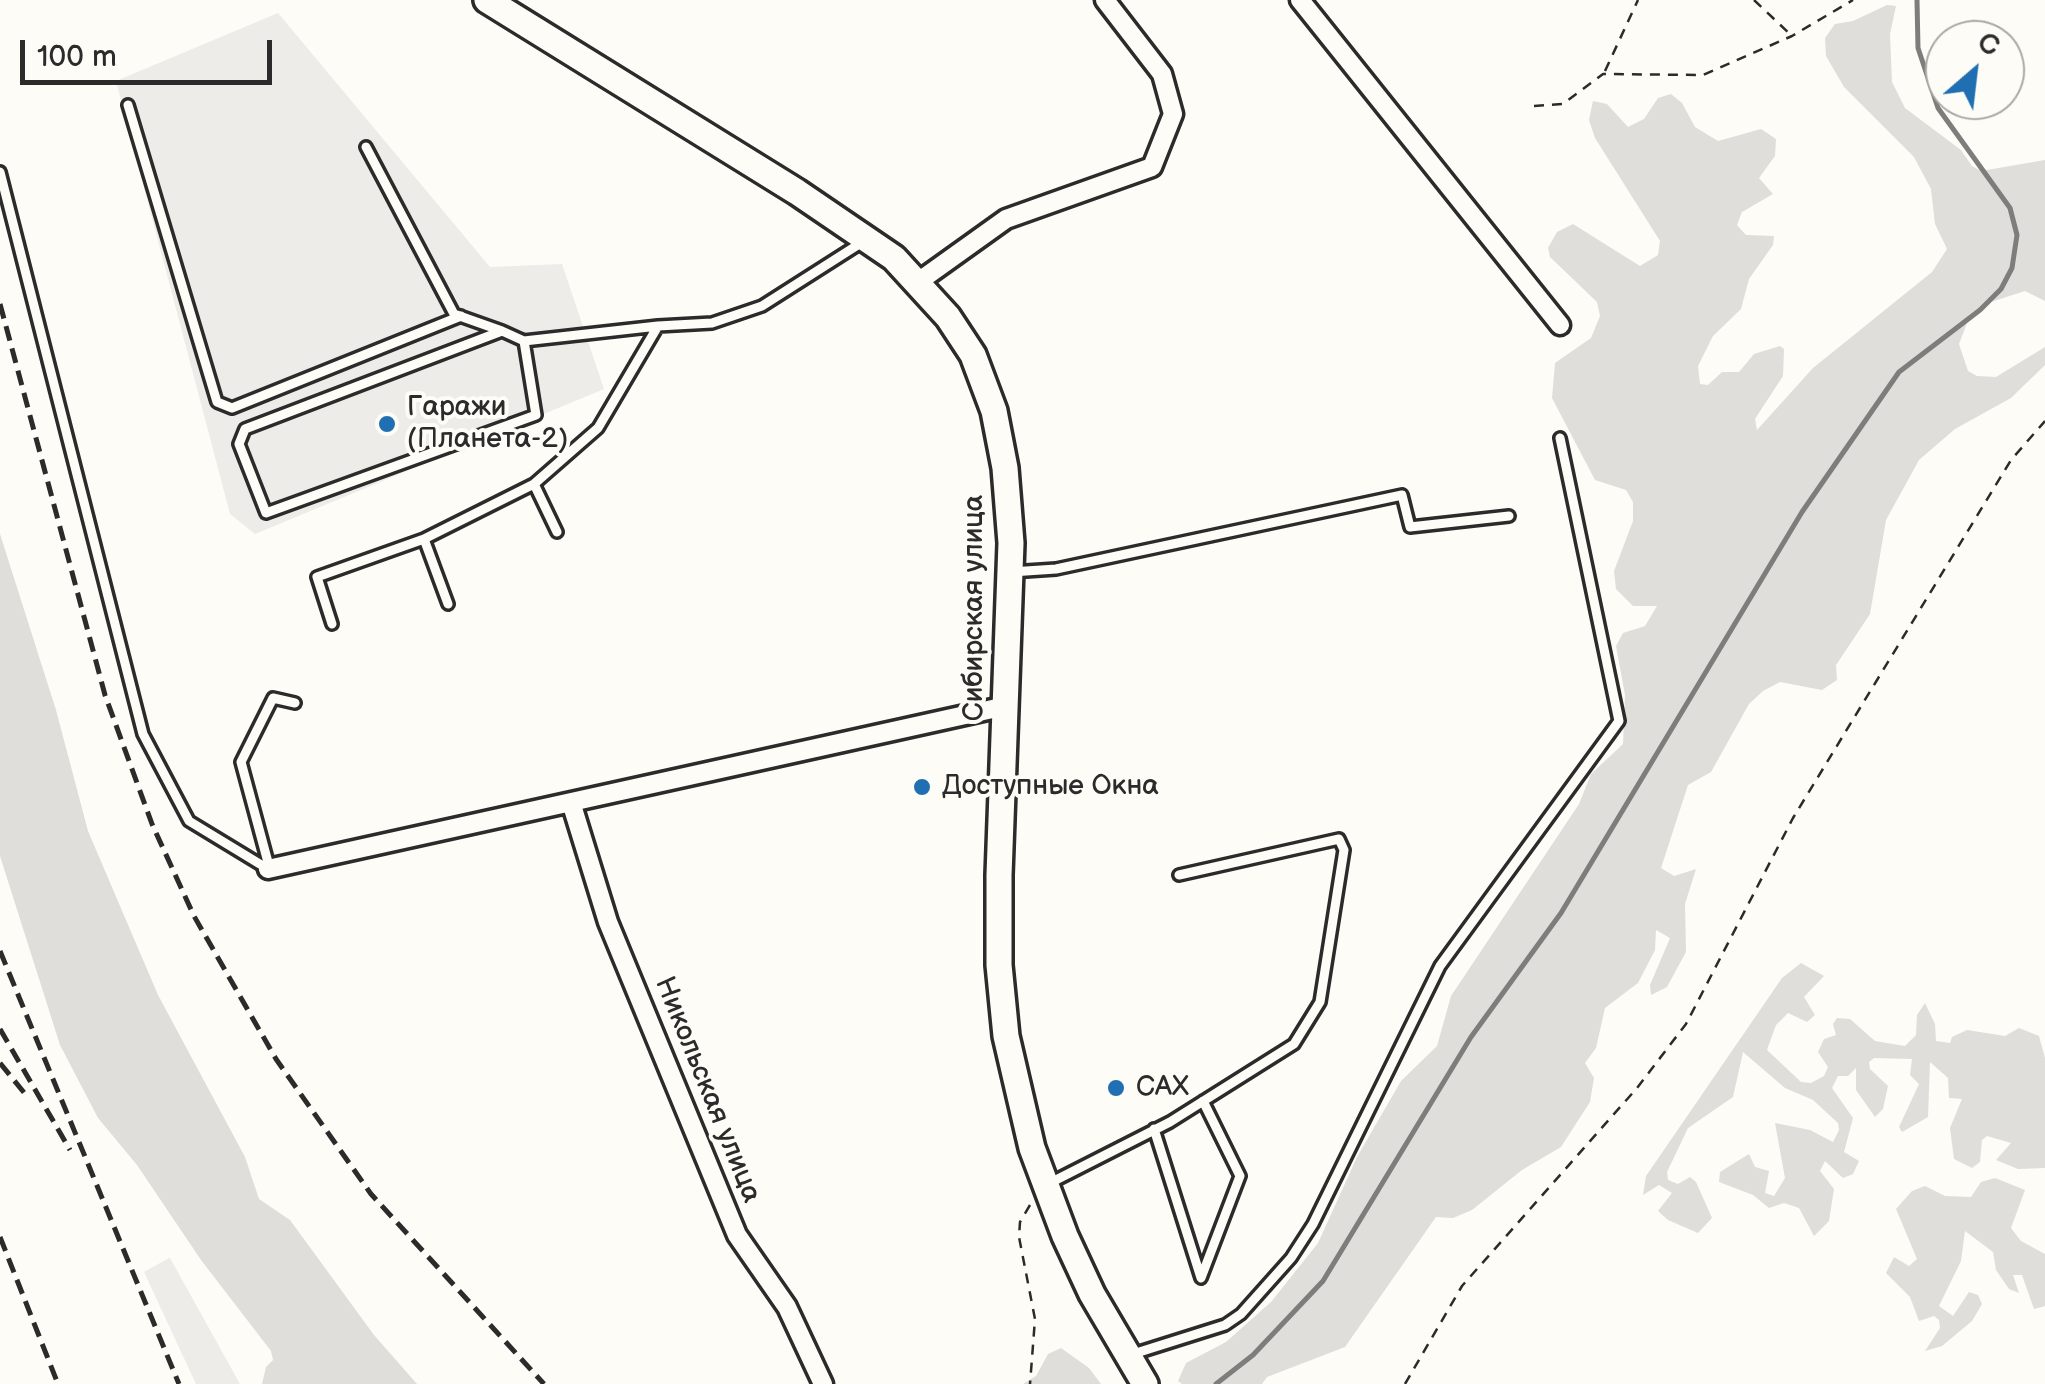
<!DOCTYPE html>
<meta charset="utf-8">
<style>
body{margin:0}
#map{position:relative;width:2045px;height:1384px;overflow:hidden;background:#fdfcf7;font-family:"Balsamiq Sans",sans-serif}
canvas{display:block}
.north{position:absolute;left:1925px;top:20px;width:100px;height:100px;box-sizing:border-box;background:#fdfcf7;border:2px solid #a9a8a5;border-radius:50%;rotate:28deg;font-size:28px;font-weight:700;line-height:40px;text-align:center;color:#2b2b2b}
.north::after{content:'';display:block;margin:auto;width:35px;height:45px;background:#1f6fb2;clip-path:polygon(50% 0,100% 100%,50% 72%,0 100%)}
.scale{position:absolute;left:20px;top:40px;width:252px;height:45px;box-sizing:border-box;border:5px solid #2b2b2b;border-top:0;padding-left:12px;font-size:30px;line-height:35px;white-space:nowrap;color:#2b2b2b;-webkit-text-stroke:8px #fdfcf7;paint-order:stroke}
</style>
<div id="map">
<canvas width="2045" height="1384"></canvas>
<div class="north">С</div>
<div class="scale">100 m</div>
</div>
<script>
const c = document.querySelector('canvas').getContext('2d');
c.lineJoin = 'round';
function fillPath(path, color) {
  c.fillStyle = color;
  c.fill(path, 'evenodd');
}
function toPath(rows) {
  const path = new Path2D();
  for (const r of rows) {
    path.moveTo(r[0], r[1]);
    for (let i = 2; i < r.length; i += 2) path.lineTo(r[i], r[i + 1]);
  }
  return path;
}
function strokePath(path, color, width, dash) {
  c.strokeStyle = color;
  c.lineWidth = width;
  c.lineCap = dash ? 'butt' : 'round';
  c.setLineDash(dash || []);
  c.stroke(path);
}
function label(font, color, halo, rows, align = 'center') {
  c.font = font + ' "Balsamiq Sans",sans-serif';
  c.lineWidth = 8;
  c.setLineDash([]);
  c.textBaseline = 'middle';
  c.strokeStyle = halo;
  c.fillStyle = color;
  for (const [text, x, y, turn = 0] of rows) {
    c.save();
    c.translate(x, y);
    c.rotate((+turn || 0) * Math.PI / 180);
    c.textAlign = isNaN(turn) ? turn : align;
    if (halo) c.strokeText(text, 0, 0);
    c.fillText(text, 0, 0);
    c.restore();
  }
}
fillPath(toPath([
 [278,13,490,267,562,264,604,389,255,534,230,514,116,81],
 [169,1258,170,1258,240,1384,196,1384,144,1272]
]), '#edece8');
fillPath(toPath([
 [1887,5,1896,6,1890,34,1892,82,1905,108,1961,150,1972,166,1981,171,2045,160,2045,301,2025,291,1991,302,1969,318,1959,344,1968,371,1977,376,1996,377,2045,347,2045,365,2011,398,1955,429,1919,460,1886,520,1870,614,1836,665,1837,680,1822,690,1780,682,1763,691,1749,704,1711,772,1688,785,1661,868,1674,876,1696,869,1685,904,1686,952,1667,987,1651,995,1650,985,1670,938,1656,930,1655,950,1638,983,1605,1008,1596,1048,1585,1063,1594,1078,1590,1102,1561,1147,1522,1170,1472,1210,1453,1218,1436,1217,1345,1347,1267,1377,1262,1384,1182,1384,1178,1381,1186,1363,1226,1342,1271,1302,1318,1243,1357,1157,1401,1081,1437,1046,1451,996,1579,804,1591,774,1623,744,1625,695,1616,646,1623,633,1645,626,1657,606,1633,606,1616,589,1614,571,1633,521,1633,502,1626,490,1595,480,1552,398,1555,363,1591,338,1600,316,1597,302,1550,257,1548,248,1557,232,1573,224,1640,266,1658,255,1660,241,1595,138,1589,120,1593,101,1607,104,1628,127,1644,119,1658,98,1671,94,1682,103,1695,127,1718,141,1761,129,1776,139,1775,156,1759,178,1773,194,1742,212,1737,225,1746,235,1774,236,1773,245,1749,279,1741,309,1713,336,1698,366,1700,384,1708,385,1722,372,1739,372,1754,354,1780,346,1784,349,1783,376,1755,419,1757,430,1813,368,1932,272,1947,249,1935,224,1931,189,1914,157,1844,87,1826,56,1825,38,1835,24,1853,21],
 [0,534,56,710,88,831,158,995,245,1157,259,1199,290,1220,374,1335,417,1384,262,1384,266,1367,273,1360,271,1351,201,1260,137,1165,98,1118,60,1045,0,856],
 [1801,963,1824,976,1804,997,1815,1015,1807,1022,1788,1013,1776,1025,1767,1050,1801,1082,1811,1083,1824,1076,1828,1067,1818,1052,1824,1039,1836,1035,1833,1024,1837,1018,1850,1019,1875,1041,1905,1046,1916,1035,1917,1015,1925,1003,1935,1024,1936,1041,1950,1043,1952,1037,1967,1030,2005,1036,2019,1028,2039,1036,2045,1058,2045,1168,2018,1169,1996,1160,2011,1143,1987,1136,1982,1140,1980,1162,1972,1168,1954,1159,1950,1128,1962,1099,1949,1098,1948,1078,1930,1062,1928,1117,1902,1132,1899,1127,1919,1084,1910,1075,1912,1059,1874,1058,1869,1062,1870,1069,1888,1086,1883,1109,1875,1117,1856,1090,1856,1068,1848,1076,1838,1076,1832,1088,1853,1118,1844,1152,1859,1161,1853,1174,1843,1178,1825,1161,1820,1171,1834,1189,1829,1221,1814,1236,1799,1208,1784,1203,1769,1208,1753,1195,1719,1182,1720,1172,1749,1154,1755,1167,1769,1171,1765,1193,1774,1196,1785,1178,1775,1123,1810,1130,1833,1142,1839,1130,1838,1123,1813,1100,1785,1088,1743,1052,1733,1097,1688,1128,1667,1172,1668,1180,1678,1184,1690,1177,1696,1182,1712,1218,1698,1233,1668,1220,1658,1211,1672,1193,1659,1185,1643,1195,1646,1176,1782,978],
 [1995,1178,2025,1190,2011,1228,2021,1241,2045,1254,2045,1306,2034,1309,2022,1275,2013,1275,2019,1293,2009,1289,1996,1270,1993,1252,1965,1231,1961,1261,1939,1306,1953,1316,1969,1292,1978,1295,1982,1304,1972,1321,1942,1346,1925,1351,1940,1328,1939,1320,1934,1316,1919,1321,1910,1297,1886,1273,1894,1257,1909,1266,1917,1259,1896,1209,1912,1191,1925,1186,1945,1196,1971,1197,1981,1182],
 [1061,1348,1089,1368,1101,1384,1023,1384,1036,1376,1048,1354]
]), '#dfdeda');
strokePath(toPath([
 [1216,1384,1253,1355,1323,1281,1471,1037,1561,913,1802,512,1899,372,1980,310,2001,289,2012,268,2017,235,2010,208,1938,108,1918,48,1917,0]
]), '#7e7d7b', 5);
const lane = toPath([
 [128,105,217,402,232,408,461,316],
 [366,147,454,314,502,331],
 [0,172,143,734,189,821,268,869],
 [524,341,502,331,245,429,239,444,266,513,536,415,524,341,658,326],
 [534,484,557,532],
 [424,539,448,604],
 [1011,572,1056,569,1402,495,1410,527,1509,516],
 [332,624,317,577,424,539,534,484,598,428,658,326,712,323,762,306,864,241],
 [269,866,241,762,273,698,295,703],
 [1154,1129,1201,1278,1240,1176,1203,1101],
 [1048,1184,1170,1122,1294,1044,1320,1002,1344,850,1339,839,1179,875],
 [1133,1354,1225,1325,1241,1314,1291,1258,1313,1224,1440,966,1619,721,1560,438]
]);
const street = toPath([
 [1300,0,1560,325],
 [918,282,1006,219,1152,167,1173,114,1162,74,1105,0],
 [571,802,608,922,737,1235,787,1307,823,1384],
 [268,869,1006,706]
]);
const secondary = toPath([
 [487,0,797,192,894,258,948,317,973,355,994,411,1005,468,1011,543,999,875,999,965,1006,1036,1032,1148,1065,1236,1092,1294,1145,1384]
]);
strokePath(lane, '#2b2b2b', 16);
strokePath(street, '#2b2b2b', 25);
strokePath(secondary, '#2b2b2b', 32);
strokePath(toPath([
 [1754,0,1792,36],
 [1605,71,1638,0],
 [1534,106,1563,104,1603,74,1703,75,1792,36,1853,0],
 [1030,1205,1020,1222,1019,1237,1035,1319,1030,1384],
 [1405,1384,1462,1286,1637,1088,1686,1024,1793,818,2011,460,2045,421]
]), '#2b2b2b', 2.5, [10, 8]);
strokePath(lane, '#fdfcf7', 9);
strokePath(street, '#fdfcf7', 18);
strokePath(secondary, '#fdfcf7', 25);
strokePath(toPath([
 [0,304,105,695,152,824,194,916,276,1059,371,1194,544,1384],
 [0,951,179,1384],
 [0,1029,70,1150],
 [0,1063,26,1095],
 [0,1237,58,1384]
]), '#2b2b2b', 5, [15, 8]);
for (const [x, y, r, color] of [
 [387,424,10,"#1f6fb2"],
 [922,787,10,"#1f6fb2"],
 [1116,1088,10,"#1f6fb2"]
]) {
  const dot = new Path2D();
  dot.arc(x, y, r, 0, 2 * Math.PI);
  c.fillStyle = color;
  c.fill(dot);
  strokePath(dot, '#fdfcf7', 4);
}
label('28px', '#2b2b2b', '#fdfcf7', [
 ["Гаражи",407,408],
 ["(Планета-2)",407,440],
 ["Доступные Окна",942,787],
 ["САХ",1136,1088]
], 'left');
label('28px', '#2b2b2b', '#fdfcf7', [
 ["Сибирская улица",975,608,-90],
 ["Никольская улица",707,1090,68]
]);
</script>
